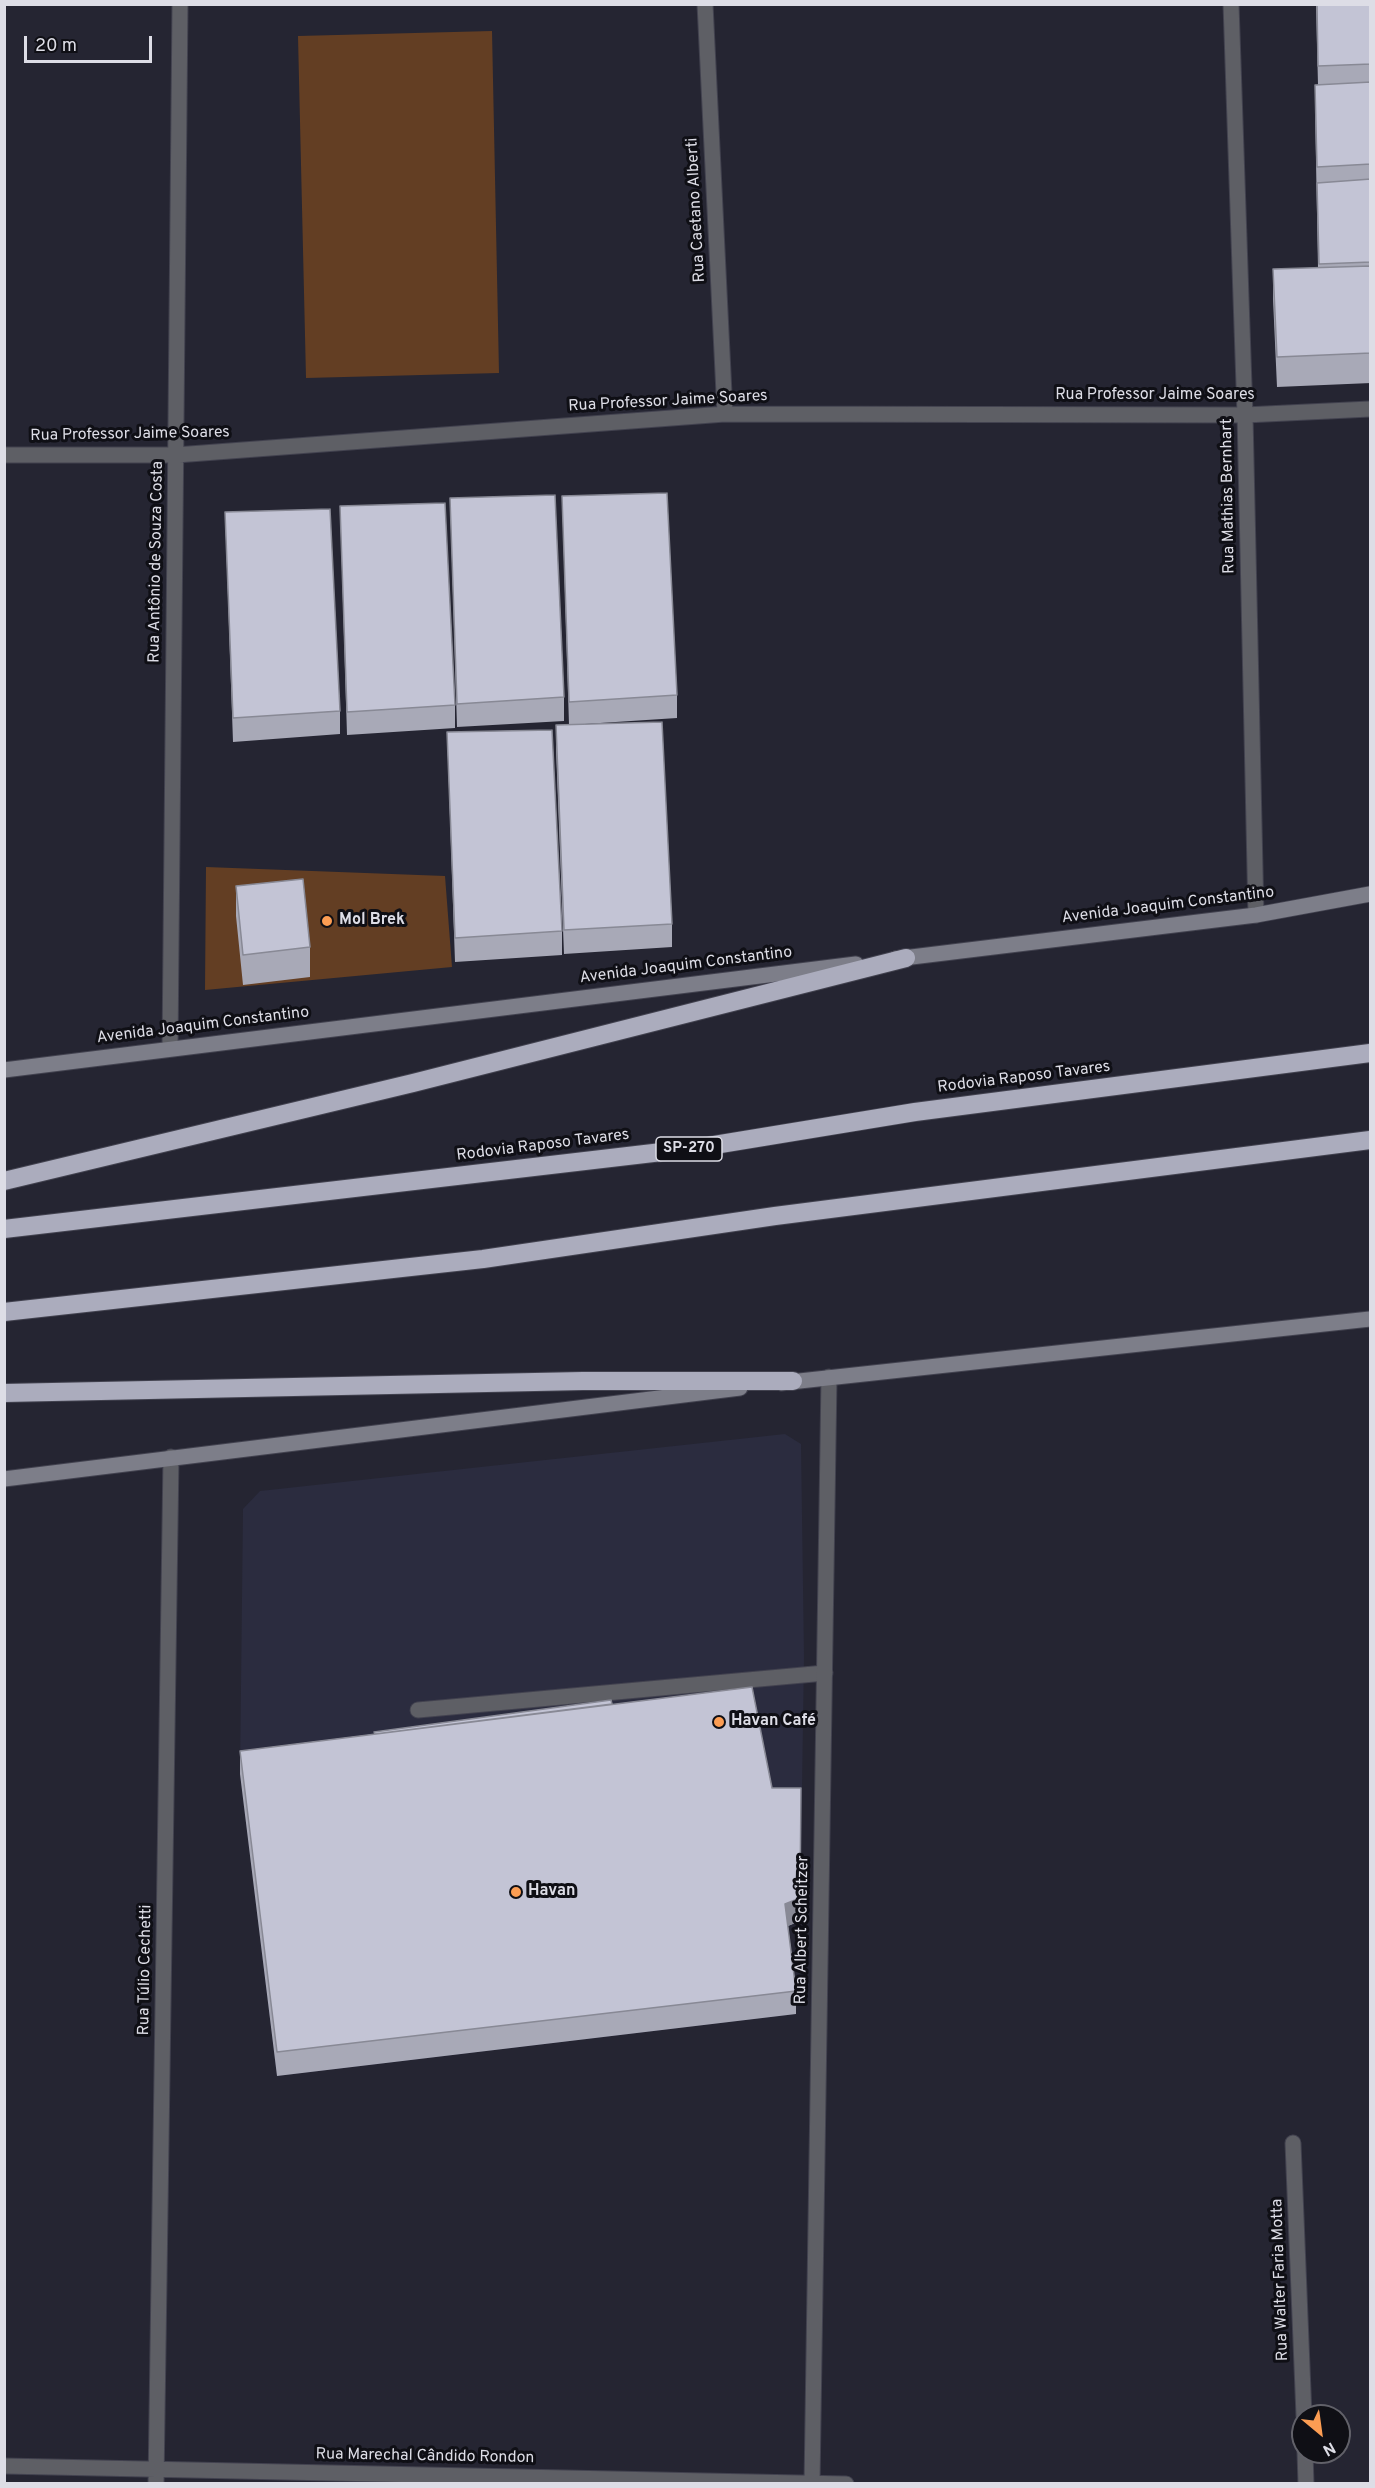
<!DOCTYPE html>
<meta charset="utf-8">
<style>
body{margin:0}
#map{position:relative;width:1375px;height:2488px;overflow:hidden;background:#252532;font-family:Overpass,sans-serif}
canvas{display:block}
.frame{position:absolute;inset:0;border:6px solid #dddde6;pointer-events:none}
.north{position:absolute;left:1291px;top:2404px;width:60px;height:60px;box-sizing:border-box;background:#0f0f15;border:2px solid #616169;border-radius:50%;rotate:151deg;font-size:16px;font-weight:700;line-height:24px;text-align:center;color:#dddde6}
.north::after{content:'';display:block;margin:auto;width:21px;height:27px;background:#fc9d53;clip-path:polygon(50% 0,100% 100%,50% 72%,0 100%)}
.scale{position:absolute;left:24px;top:36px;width:128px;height:27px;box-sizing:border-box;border:3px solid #dddde6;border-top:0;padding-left:8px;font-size:18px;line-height:21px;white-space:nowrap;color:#dddde6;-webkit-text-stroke:4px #0f0f15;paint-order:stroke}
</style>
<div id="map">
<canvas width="1375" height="2488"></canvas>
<div class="frame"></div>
<div class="north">N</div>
<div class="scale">20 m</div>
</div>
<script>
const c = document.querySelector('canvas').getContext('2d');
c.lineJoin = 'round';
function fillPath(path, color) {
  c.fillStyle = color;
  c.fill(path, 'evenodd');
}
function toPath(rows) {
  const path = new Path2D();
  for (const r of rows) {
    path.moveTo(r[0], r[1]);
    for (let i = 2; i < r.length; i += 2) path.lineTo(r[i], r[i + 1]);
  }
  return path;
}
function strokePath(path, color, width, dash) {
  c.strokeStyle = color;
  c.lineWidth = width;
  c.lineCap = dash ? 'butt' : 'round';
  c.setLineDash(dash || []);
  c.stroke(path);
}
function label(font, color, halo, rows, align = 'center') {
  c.font = font + ' Overpass,sans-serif';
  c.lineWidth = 6;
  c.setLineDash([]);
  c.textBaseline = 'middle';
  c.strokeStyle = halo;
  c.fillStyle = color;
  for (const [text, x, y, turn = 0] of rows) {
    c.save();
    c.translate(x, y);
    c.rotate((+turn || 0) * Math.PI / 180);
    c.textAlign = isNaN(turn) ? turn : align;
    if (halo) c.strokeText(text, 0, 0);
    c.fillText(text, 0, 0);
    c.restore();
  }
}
fillPath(toPath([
 [785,1434,801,1444,804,1657,800,1921,785,1928,796,2014,277,2076,240,1774,243,1509,260,1491]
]), '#2b2c3f');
fillPath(toPath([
 [492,31,499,373,306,378,298,36],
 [206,867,445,876,452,967,205,990]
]), '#633e23');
const lane = toPath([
 [418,1710,825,1673]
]);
const street = toPath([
 [705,4,725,414],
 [1231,4,1245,415,1256,915],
 [4,455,176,455,725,414,1245,415,1370,409],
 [170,1048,180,4],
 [1293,2143,1304,2416],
 [1305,2452,1306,2484],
 [4,2466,846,2484],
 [156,2484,171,1457],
 [812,2484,829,1377]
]);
const secondary = toPath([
 [895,959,1256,915,1370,894],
 [4,1070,856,964],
 [781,1383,1370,1319],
 [4,1479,740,1388]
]);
const highway = toPath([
 [4,1181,413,1083,906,958],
 [4,1229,696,1148,915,1112,1370,1053],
 [4,1312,483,1259,775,1216,1370,1140],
 [4,1393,583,1381,793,1381]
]);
strokePath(lane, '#42424f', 17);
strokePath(street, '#42424f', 17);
strokePath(secondary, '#42424f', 17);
strokePath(highway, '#42424f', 20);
strokePath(lane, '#5e5f65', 15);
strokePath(street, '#5e5f65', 15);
strokePath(secondary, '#7d7e89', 15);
strokePath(highway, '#abacbd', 18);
fillPath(toPath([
 [1316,4,1371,4,1371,383,1277,387,1273,299,1273,269,1318,268,1315,109,1315,85,1318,85],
 [562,496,677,695,677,718,585,724,672,924,672,947,564,954,556,749,556,725,569,725],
 [450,498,564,697,564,721,457,727],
 [340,506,455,705,455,728,347,735],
 [225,512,340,711,340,734,233,742],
 [447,732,562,931,562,955,455,962],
 [236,886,310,947,310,977,243,985,236,916],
 [612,1704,772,1788,800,1921,788,1926,796,1991,796,2014,277,2076,240,1774,240,1751]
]), '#a8a9b7');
fillPath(toPath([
 [801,1788,800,1921,785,1927,785,1904]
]), '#888995');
const building = toPath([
 [1317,4,1371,4,1371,64,1318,66,1317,4],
 [1371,82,1371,164,1317,167,1315,85,1371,82],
 [1371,179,1371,262,1319,264,1317,183,1371,179],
 [1371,266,1371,353,1277,357,1273,269,1371,266],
 [667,493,677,695,569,702,562,496,667,493],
 [555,495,564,697,457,704,450,498,555,495],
 [445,503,455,705,347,712,340,506,445,503],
 [330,509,340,711,233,718,225,512,330,509],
 [662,722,672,924,564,930,556,725,662,722],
 [552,730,562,931,455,938,447,732,552,730],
 [303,879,310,947,243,955,236,886,303,879],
 [752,1687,772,1788,801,1788,800,1898,785,1904,796,1991,277,2052,240,1751,752,1687],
 [611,1700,612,1704,375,1734,374,1732,611,1700]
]);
fillPath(building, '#c3c4d5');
strokePath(building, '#888995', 1.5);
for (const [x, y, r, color] of [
 [327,921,6,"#fc9d53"],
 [719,1722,6,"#fc9d53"],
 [516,1892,6,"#fc9d53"]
]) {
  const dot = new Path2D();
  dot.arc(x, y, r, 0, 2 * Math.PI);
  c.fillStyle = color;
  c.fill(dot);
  strokePath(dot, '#0f0f15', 2);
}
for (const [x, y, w] of [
 [689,1149,66]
]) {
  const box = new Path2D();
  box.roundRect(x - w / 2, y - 12, w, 24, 4.5);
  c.fillStyle = '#0f0f15';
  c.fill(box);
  strokePath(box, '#dddde6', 1.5);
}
label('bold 15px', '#dddde6', null, [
 ["SP-270",689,1149]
]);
label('16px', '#dddde6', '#0f0f15', [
 ["Rua Caetano Alberti",697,210,-93],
 ["Rua Professor Jaime Soares",1155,396],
 ["Rua Professor Jaime Soares",668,402,-3],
 ["Rua Professor Jaime Soares",130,435,-1],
 ["Rua Mathias Bernhart",1229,496,-91],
 ["Rua Antônio de Souza Costa",157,562,-89],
 ["Avenida Joaquim Constantino",1168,906,-7],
 ["Avenida Joaquim Constantino",686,966,-7],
 ["Avenida Joaquim Constantino",203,1026,-7],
 ["Rodovia Raposo Tavares",1024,1078,-7],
 ["Rodovia Raposo Tavares",543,1146,-7],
 ["Rua Albert Scheitzer",803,1930,-89],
 ["Rua Túlio Cechetti",146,1970,-89],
 ["Rua Walter Faria Motta",1281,2280,-92],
 ["Rua Marechal Cândido Rondon",425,2457,1]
]);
label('bold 16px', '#dddde6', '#0f0f15', [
 ["Mol Brek",339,921],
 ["Havan Café",731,1722],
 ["Havan",528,1892]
], 'left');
</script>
